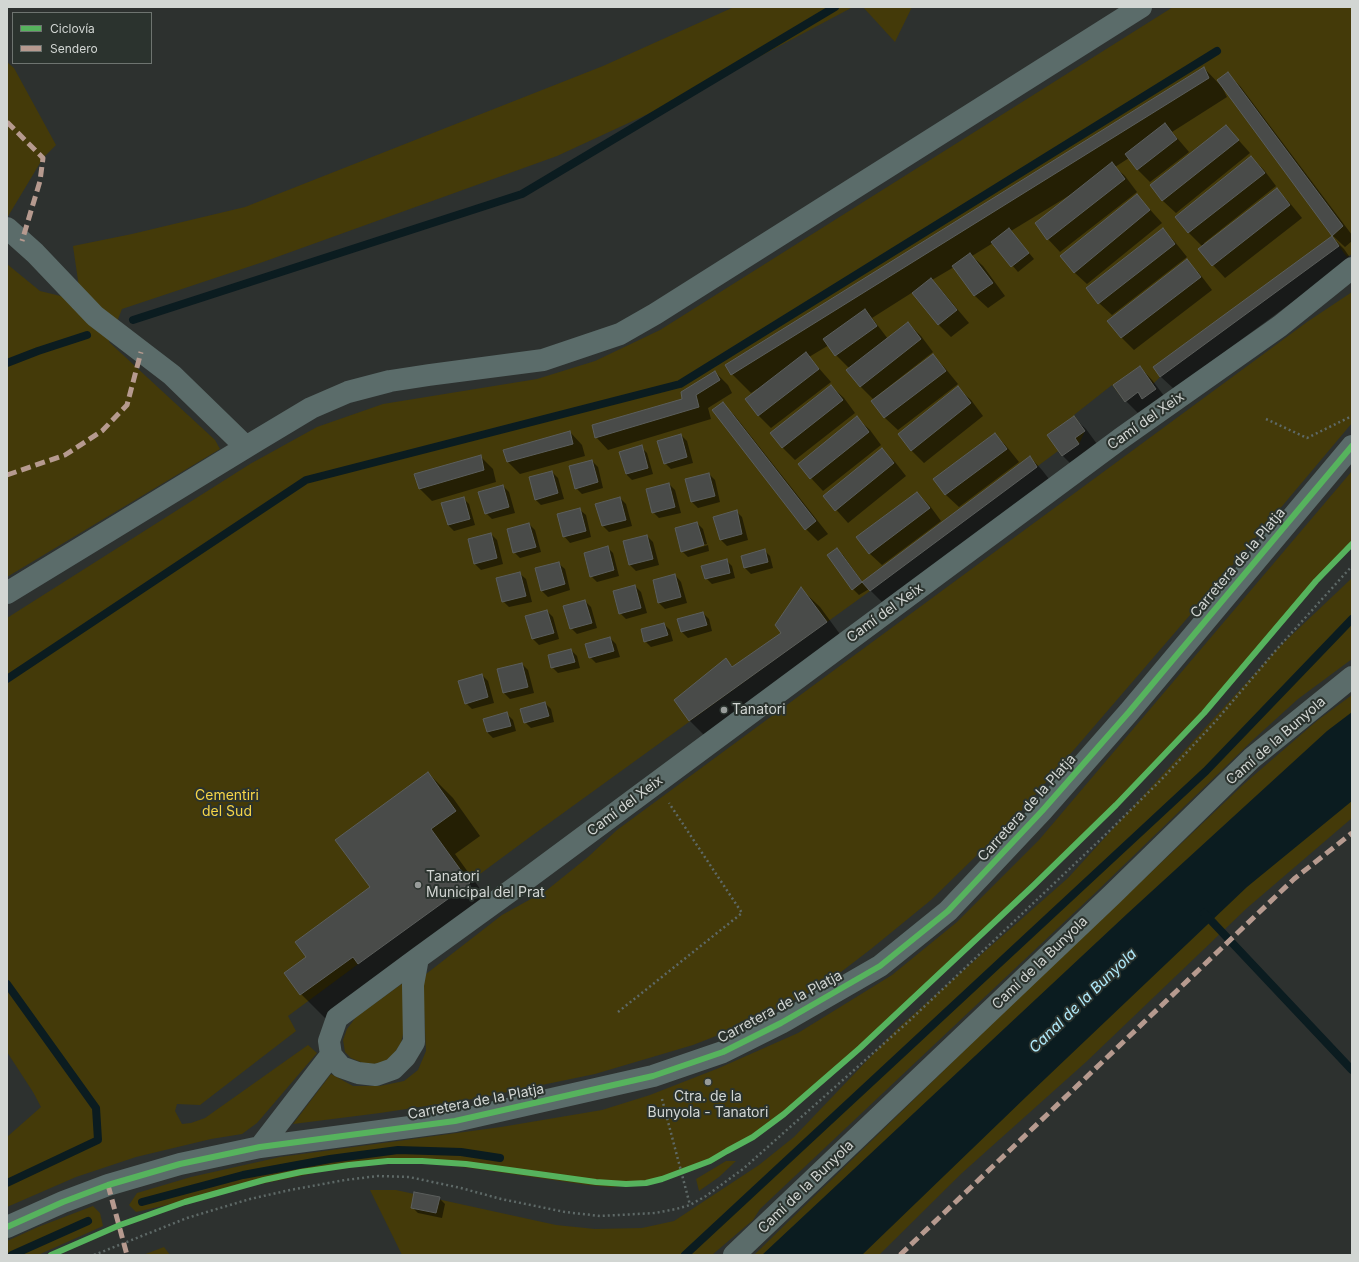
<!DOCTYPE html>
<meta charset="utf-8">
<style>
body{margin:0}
#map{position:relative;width:1359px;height:1262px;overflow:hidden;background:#2d312f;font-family:Inter,sans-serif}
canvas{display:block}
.frame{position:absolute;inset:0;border:8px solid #d2d6d3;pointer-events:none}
.legend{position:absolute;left:12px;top:12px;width:140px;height:52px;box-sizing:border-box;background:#2b332e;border:1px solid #6e7470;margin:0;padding:5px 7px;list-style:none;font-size:12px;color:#d2d6d3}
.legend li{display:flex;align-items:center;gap:8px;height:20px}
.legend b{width:20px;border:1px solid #6e7470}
</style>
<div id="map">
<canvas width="1359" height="1262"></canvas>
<div class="frame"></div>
<ul class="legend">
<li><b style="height:5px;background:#56b35d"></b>Ciclovía</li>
<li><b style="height:5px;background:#b69a8f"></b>Sendero</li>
</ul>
</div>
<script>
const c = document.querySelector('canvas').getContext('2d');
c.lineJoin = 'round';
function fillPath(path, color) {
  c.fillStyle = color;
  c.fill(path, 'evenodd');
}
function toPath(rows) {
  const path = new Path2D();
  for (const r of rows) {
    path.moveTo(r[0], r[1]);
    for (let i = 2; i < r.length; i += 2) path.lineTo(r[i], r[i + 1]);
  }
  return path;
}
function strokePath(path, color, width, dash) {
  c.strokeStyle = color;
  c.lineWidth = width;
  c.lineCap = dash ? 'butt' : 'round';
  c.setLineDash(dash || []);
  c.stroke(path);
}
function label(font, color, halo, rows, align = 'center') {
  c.font = font + ' Inter,sans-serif';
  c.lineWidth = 4;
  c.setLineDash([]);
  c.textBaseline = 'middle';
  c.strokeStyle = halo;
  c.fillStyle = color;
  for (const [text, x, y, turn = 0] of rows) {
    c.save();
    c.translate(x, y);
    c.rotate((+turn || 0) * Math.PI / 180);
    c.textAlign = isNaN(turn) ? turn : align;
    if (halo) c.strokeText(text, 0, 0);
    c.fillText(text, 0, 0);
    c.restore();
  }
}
fillPath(toPath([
 [734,7,853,7,674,102,557,156,263,262,122,309,109,342,215,440,220,449,7,577,7,264,40,291,81,301,73,246,132,234,245,207,603,66],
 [863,7,912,7,895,42],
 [1173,7,1352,7,1352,254,1347,257,1339,246,1160,377,1153,384,1156,389,1142,399,1138,392,1125,402,1112,385,1074,415,1085,431,1079,444,1062,456,1058,451,870,591,530,837,288,1016,296,1031,200,1105,177,1104,175,1111,182,1124,191,1123,205,1118,308,1045,317,1053,257,1123,242,1134,211,1139,136,1157,76,1177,7,1207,7,1137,41,1107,33,1092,7,1052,7,618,250,464,317,427,383,404,537,379,595,361,660,330],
 [7,62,14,68,56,145,43,158,7,218],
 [1352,292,1352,423,1215,586,1016,817,931,900,871,949,824,985,744,1025,693,1045,595,1074,479,1098,380,1113,293,1124,331,1074,353,1086,380,1086,404,1081,418,1070,426,1051,423,986,426,974,502,915,547,890,588,857,617,830,1307,322],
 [1352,471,1352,543,1316,579,1201,715,1118,801,1027,887,865,1043,788,1109,750,1138,682,1173,646,1183,612,1187,588,1185,429,1162,388,1162,349,1166,246,1187,136,1212,129,1205,137,1193,191,1177,280,1157,501,1127,602,1110,650,1095,719,1068,798,1033,892,975,957,922,1039,840],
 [1352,578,1352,659,1298,699,1255,738,1094,894,760,1209,753,1220,712,1255,402,1255,370,1190,396,1190,556,1225,595,1229,642,1228,674,1221,759,1165,794,1137,898,1028,1068,878,1278,648],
 [1352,695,1352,727,785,1255,754,1255,1008,1008,1245,783,1318,720],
 [1352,781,1352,818,1247,908,1086,1062,962,1173,879,1255,846,1255],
 [403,983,404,1030,401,1043,393,1055,383,1063,372,1064,363,1063,351,1058,345,1052,343,1040,347,1029,356,1017],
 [726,1161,736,1161,719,1177,699,1191,696,1179],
 [93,1206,100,1213,103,1226,38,1255,7,1255,7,1241,38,1227],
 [164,1247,170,1255,143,1255]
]), '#443a09');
fillPath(toPath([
 [1352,712,1352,801,1247,887,1027,1096,862,1255,762,1255,1128,913,1327,731]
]), '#0b1c20');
fillPath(toPath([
 [1204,68,1222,87,1227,97,1172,132,1189,152,1150,182,1138,170,1129,158,1115,167,1125,176,1137,192,1060,252,1048,239,1071,196,1070,195,1011,231,1034,259,1018,272,993,243,972,256,983,266,1005,296,988,308,975,296,954,267,932,280,943,292,969,323,951,337,939,325,913,292,872,318,888,339,908,323,921,336,933,352,873,399,860,386,850,369,836,355,829,345,809,357,831,382,771,428,758,415,758,390,757,389,751,393,732,374],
 [1228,74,1240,86,1352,235,1352,241,1345,247,1332,235],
 [1226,126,1250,153,1176,213,1163,201,1151,186],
 [1251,157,1264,170,1276,186,1204,243,1205,245,1277,190,1289,202,1302,218,1225,278,1213,265,1203,247,1189,233,1176,217],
 [1137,195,1162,223,1087,284,1074,272],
 [1163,230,1175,242,1187,257,1112,315,1099,303],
 [1332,237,1344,249,1351,259,1174,389,1161,377,1155,367],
 [1186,260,1199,273,1212,290,1134,350,1122,338,1109,321],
 [933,356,945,368,958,384,898,430,885,418,873,402],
 [1140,367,1152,380,1168,401,1138,413,1126,401],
 [715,372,728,385,732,393,708,408,711,419,608,450,596,437,684,399],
 [831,386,844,398,855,413,795,460,783,448,772,433],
 [958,388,971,400,983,416,924,463,911,450],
 [722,403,735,416,828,534,818,541,806,529],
 [1073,417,1086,429,1097,444,1075,468,1063,456,1048,436],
 [857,418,870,430,881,445,823,491,811,478],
 [570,432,582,445,585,456,520,474,508,462],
 [995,434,1007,447,1019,462,959,507,946,495,934,479],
 [681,435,687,441,693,463,671,469,665,463],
 [641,447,647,453,653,474,632,480,626,474,620,453],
 [882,450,895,462,906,476,848,523,824,496],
 [480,456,493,469,496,482,432,501,419,488],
 [1030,457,1042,470,1049,479,883,603,869,589,859,595,853,589,837,549,843,555,863,583],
 [592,461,598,467,603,488,582,494,576,488],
 [552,472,558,478,564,499,541,505,535,499],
 [709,474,715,480,720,502,698,508,692,502],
 [669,484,675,490,681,513,659,518,653,512],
 [503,486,509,492,515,513,492,519,486,513],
 [917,493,930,506,941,521,882,565,869,553],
 [463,498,469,504,475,525,454,531,448,525],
 [620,498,626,504,632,526,609,532,603,526],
 [579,509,586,515,591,537,570,543,564,536],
 [736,511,742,517,748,540,727,546,721,540],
 [697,523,703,529,707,544,684,550,684,552,708,545,709,551,688,557,682,551],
 [529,524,535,530,541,552,520,558,514,552],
 [491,534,497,540,503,564,481,570,475,564],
 [647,536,653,542,659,565,636,571,630,565,624,542],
 [607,547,613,553,619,576,597,582,591,576],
 [764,550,770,556,773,568,751,574,745,568],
 [726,560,732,566,735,578,712,584,706,578],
 [558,563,565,569,570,590,548,597,542,591],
 [519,573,526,579,532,602,509,607,503,601],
 [675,575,681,582,687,603,665,609,659,603,654,581],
 [635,586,641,592,647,613,626,619,620,613],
 [801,589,820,607,845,641,709,740,690,721,675,700,726,660,734,668,783,633],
 [585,601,591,607,597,628,577,634,571,628],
 [547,611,553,617,559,639,539,645,533,639,526,617],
 [703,613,709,619,712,631,688,638,682,632,679,620],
 [664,624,670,630,673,641,651,647,645,641],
 [610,638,616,644,620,657,596,663,590,657],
 [571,650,577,656,580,668,558,673,552,667],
 [522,664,528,670,534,693,510,699,504,693,498,670],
 [482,675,488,681,494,703,472,709,466,703],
 [545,703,551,709,554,722,531,728,525,722],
 [507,714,513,720,516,731,493,738,487,732,484,720],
 [428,773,453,798,480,836,455,854,494,908,326,1019,301,994,308,957,371,888],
 [439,1198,445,1204,442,1218,418,1213,412,1207]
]), '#0007');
strokePath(toPath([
 [133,320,522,194,835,7],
 [7,363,38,351,87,335],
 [7,679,306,480,680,384,1217,51],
 [1204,913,1352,1070],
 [7,984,96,1108,98,1140,7,1183],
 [142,1202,243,1175,330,1159,398,1150,461,1152,500,1158],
 [12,1255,88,1221],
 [685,1255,1206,771,1352,619]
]), '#0b1c20', 8);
const building = toPath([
 [1204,67,1209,78,731,375,725,365,1204,67],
 [1228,72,1343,226,1332,236,1217,80,1228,72],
 [1165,123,1177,139,1137,170,1125,154,1165,123],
 [1226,125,1239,140,1162,201,1150,185,1226,125],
 [1251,156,1265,173,1188,233,1175,217,1251,156],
 [1112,162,1125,179,1047,240,1035,223,1112,162],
 [1277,188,1290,205,1212,266,1198,249,1277,188],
 [1137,194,1150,210,1074,273,1060,256,1137,194],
 [1009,228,1029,253,1011,267,991,242,1009,228],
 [1163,228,1175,244,1098,304,1086,288,1163,228],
 [1332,236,1339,246,1160,377,1153,367,1332,236],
 [970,253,993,283,974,296,952,266,970,253],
 [1187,259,1201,277,1121,338,1107,321,1187,259],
 [931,278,957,310,938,325,912,293,931,278],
 [865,309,877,326,835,356,823,339,865,309],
 [908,322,921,339,860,387,846,370,908,322],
 [806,352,819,369,758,416,745,399,806,352],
 [933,354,946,371,884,418,871,401,933,354],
 [1140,366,1156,389,1142,399,1138,392,1125,402,1113,385,1140,366],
 [715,371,720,380,696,395,699,407,595,438,592,425,682,399,681,392,715,371],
 [831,385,843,400,782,448,770,433,831,385],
 [958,386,971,403,911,451,898,434,958,386],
 [723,402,816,521,805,530,712,410,723,402],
 [857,416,869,432,810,479,798,464,857,416],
 [1074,416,1085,431,1075,438,1079,444,1062,456,1047,435,1074,416],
 [570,431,573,444,507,462,503,450,570,431],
 [995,433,1007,449,945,495,933,479,995,433],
 [681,434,687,457,664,464,657,441,681,434],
 [642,445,648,468,626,474,619,452,642,445],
 [882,448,894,463,835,511,823,496,882,448],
 [481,455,484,470,419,489,414,474,481,455],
 [1030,456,1037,467,870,591,862,582,1030,456],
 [592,460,598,482,575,489,569,466,592,460],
 [552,471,558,493,535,500,529,477,552,471],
 [709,473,715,496,691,502,685,479,709,473],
 [669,483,675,507,652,513,646,489,669,483],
 [503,485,509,507,485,514,478,492,503,485],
 [917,492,930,508,869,554,856,537,917,492],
 [464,497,470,519,448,525,441,503,464,497],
 [620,497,626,520,602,526,595,504,620,497],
 [580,508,586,531,563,537,557,514,580,508],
 [737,510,742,534,720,540,713,517,737,510],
 [697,522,704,545,681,552,675,528,697,522],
 [529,523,536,547,513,553,507,529,529,523],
 [491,533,497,558,474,564,468,539,491,533],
 [647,535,653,559,629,565,623,541,647,535],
 [608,546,614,570,590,577,584,553,608,546],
 [837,548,862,582,852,590,827,555,837,548],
 [765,549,768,562,744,568,741,556,765,549],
 [727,559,730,573,705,579,701,566,727,559],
 [559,562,565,584,541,591,535,568,559,562],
 [520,572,526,596,502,602,496,578,520,572],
 [675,574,681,597,658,603,653,580,675,574],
 [635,585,641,608,619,614,613,591,635,585],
 [801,587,827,622,689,721,674,700,726,658,732,667,781,633,775,625,801,587],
 [585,600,592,623,570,629,563,606,585,600],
 [547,610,554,633,532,639,525,616,547,610],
 [703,612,707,625,681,632,677,619,703,612],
 [664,623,668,635,644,642,641,629,664,623],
 [610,637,614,651,589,658,585,644,610,637],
 [571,649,575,662,551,668,548,655,571,649],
 [522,663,528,687,503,693,497,669,522,663],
 [482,674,488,697,465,704,458,681,482,674],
 [545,702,549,716,524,723,520,709,545,702],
 [507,712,511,726,487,732,483,719,507,712],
 [428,772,456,811,431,829,470,883,358,964,353,957,300,995,284,973,306,957,295,942,370,887,335,840,428,772],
 [414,1192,440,1197,436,1213,411,1208,414,1192]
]);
fillPath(building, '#494b49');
strokePath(building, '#5b5e5c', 1);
strokePath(toPath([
 [1266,419,1307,438,1350,417],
 [618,1012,742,913,669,803],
 [662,1099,690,1205],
 [94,1255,187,1218,250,1199,290,1190,345,1180,378,1176,409,1177,461,1188,501,1199,565,1212,600,1216,655,1213,676,1209,690,1205,706,1196,743,1169,908,1022,1102,838,1161,780,1215,722,1277,649,1352,566]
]), '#5e6967', 2.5, [2, 3]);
strokePath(toPath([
 [7,228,35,253,95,316,172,375,246,447],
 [7,593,256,441,311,408,348,392,390,381,429,375,543,360,620,334,655,314,1141,7],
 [418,958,413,985,414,1042,405,1057,393,1069,376,1075,358,1073,341,1067,331,1055,329,1041,337,1018,418,958,520,884,1120,439,1280,326,1352,268],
 [260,1147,331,1055],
 [7,1227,63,1202,108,1185,180,1164,260,1147,455,1121,653,1076,723,1052,781,1023,880,966,948,911,1042,811,1129,712,1352,446],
 [734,1255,1113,894,1252,758,1352,677]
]), '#5b6c6a', 22);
strokePath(toPath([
 [7,122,43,158,40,181,22,241],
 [7,475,65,455,102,431,127,405,141,352],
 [108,1185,127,1255],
 [900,1255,1294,879,1352,833]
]), '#b69a8f', 5, [10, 5]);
strokePath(toPath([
 [7,1227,63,1202,108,1185,180,1164,260,1147,455,1121,653,1076,723,1052,781,1023,880,966,948,911,1042,811,1129,712,1352,446],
 [51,1255,120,1225,185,1202,264,1180,301,1172,349,1165,388,1161,422,1161,466,1164,596,1182,626,1184,646,1183,662,1179,710,1161,727,1151,753,1137,784,1114,860,1048,1034,885,1116,805,1204,713,1316,581,1352,544]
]), '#56b35d', 6);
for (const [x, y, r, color] of [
 [724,710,4,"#989c9a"],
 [418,885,4,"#989c9a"],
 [708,1082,4,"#989c9a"]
]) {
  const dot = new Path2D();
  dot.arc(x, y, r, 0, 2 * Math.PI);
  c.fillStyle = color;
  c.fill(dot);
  strokePath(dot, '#2b332e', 1.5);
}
label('14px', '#d2d6d3', '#2b332e', [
 ["Camí del Xeix",1146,421,-35],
 ["Carretera de la Platja",1238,563,-50],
 ["Camí del Xeix",885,613,-36],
 ["Camí de la Bunyola",1276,741,-41],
 ["Camí del Xeix",625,806,-37],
 ["Carretera de la Platja",1027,808,-48],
 ["Camí de la Bunyola",1040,963,-44],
 ["Carretera de la Platja",780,1007,-28],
 ["Carretera de la Platja",476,1102,-11],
 ["Camí de la Bunyola",806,1187,-44]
]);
label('14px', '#d2d6d3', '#2b332e', [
 ["Tanatori",732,710],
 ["Tanatori",426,877],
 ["Municipal del Prat",426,893],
 ["Ctra. de la",708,1097,"center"],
 ["Bunyola - Tanatori",708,1113,"center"]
], 'left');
label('14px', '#f6d547', '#2b332e', [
 ["Cementiri",227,796],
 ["del Sud",227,812]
]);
label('italic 15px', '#b1ebfc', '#2b332e', [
 ["Canal de la Bunyola",1083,1001,-44]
]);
</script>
